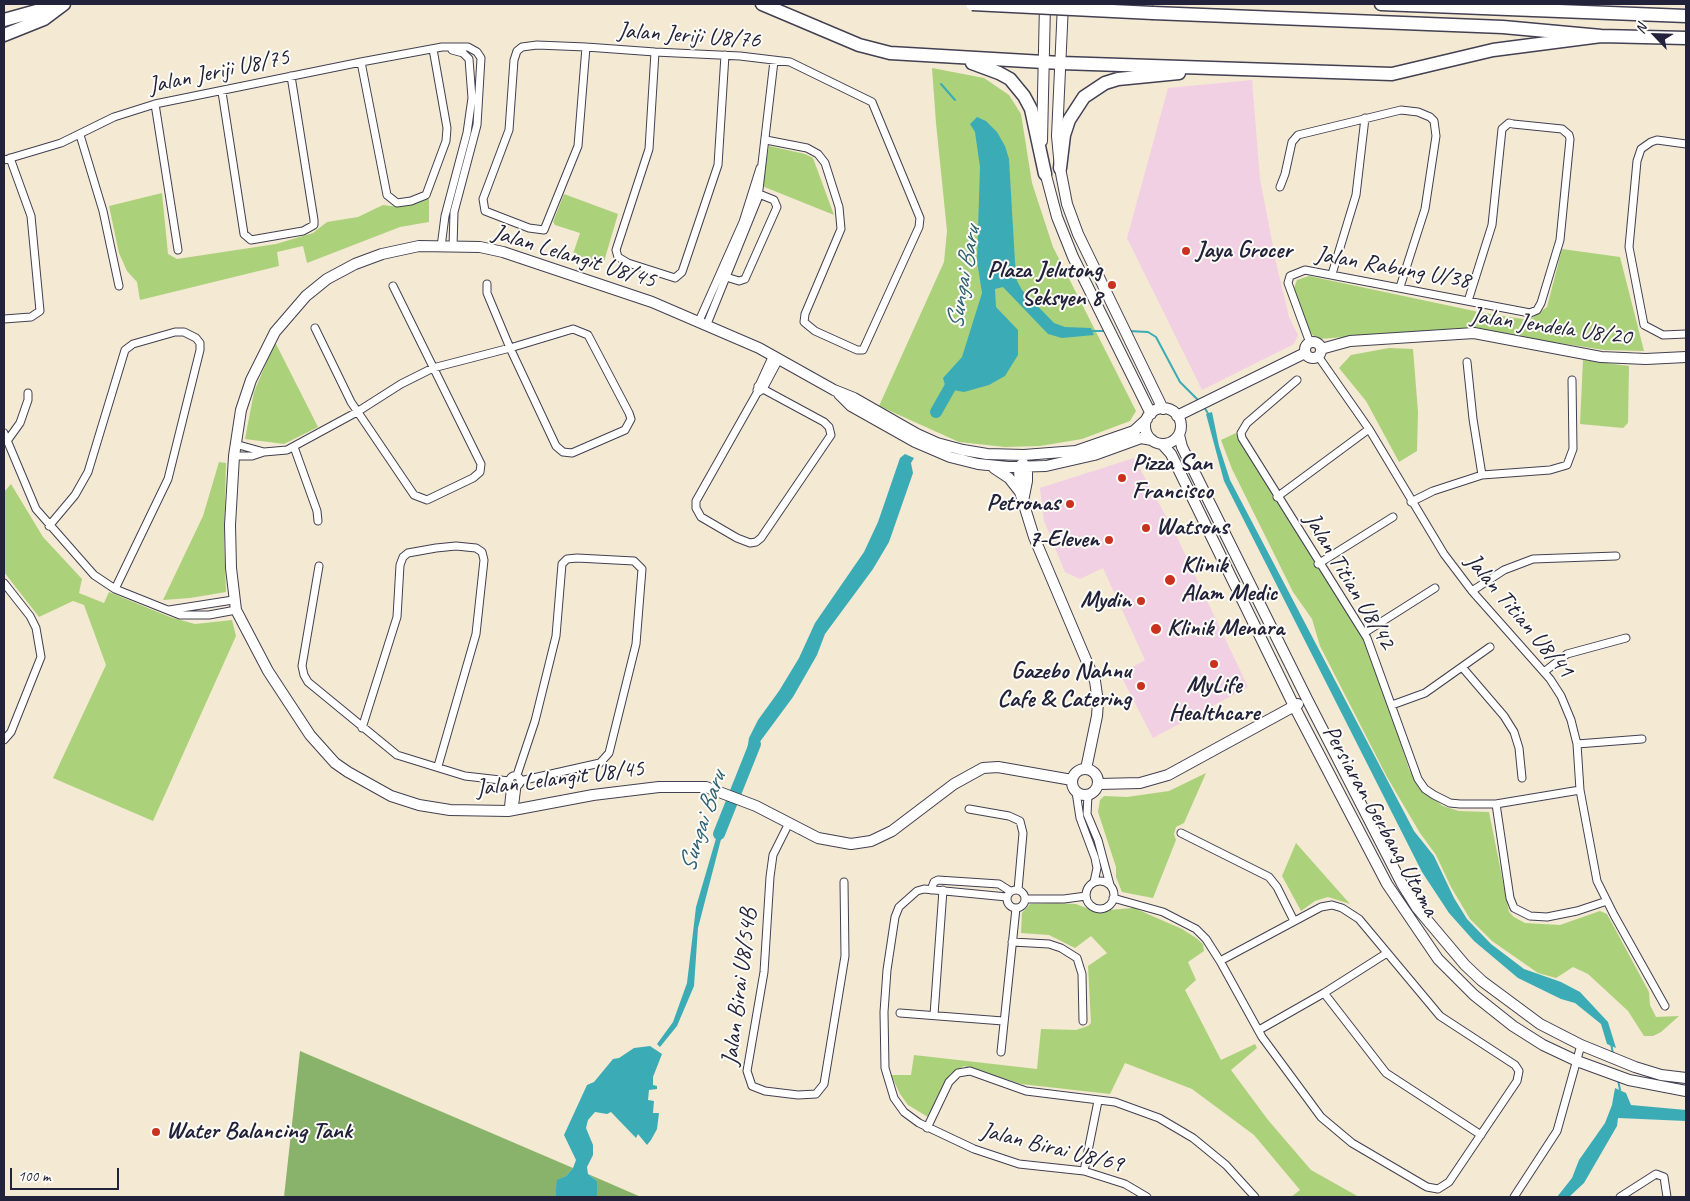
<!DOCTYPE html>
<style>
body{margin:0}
#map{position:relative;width:1690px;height:1201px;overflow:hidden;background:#f4e9d2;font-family:Caveat,sans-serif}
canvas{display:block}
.frame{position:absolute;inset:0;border:5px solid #22223b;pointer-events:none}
.north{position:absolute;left:1630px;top:10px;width:50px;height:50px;-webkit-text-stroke:4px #fdfcf7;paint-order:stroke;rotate:294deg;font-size:14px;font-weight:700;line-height:20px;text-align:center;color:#22223b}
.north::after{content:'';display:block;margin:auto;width:18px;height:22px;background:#22223b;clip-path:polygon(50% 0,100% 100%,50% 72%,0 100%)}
.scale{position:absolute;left:10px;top:1168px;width:109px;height:22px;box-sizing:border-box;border:2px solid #22223b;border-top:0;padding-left:6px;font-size:15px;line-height:18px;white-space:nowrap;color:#22223b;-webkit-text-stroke:4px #fdfcf7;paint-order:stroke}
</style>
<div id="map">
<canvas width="1690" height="1201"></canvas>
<div class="frame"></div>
<div class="north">N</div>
<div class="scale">100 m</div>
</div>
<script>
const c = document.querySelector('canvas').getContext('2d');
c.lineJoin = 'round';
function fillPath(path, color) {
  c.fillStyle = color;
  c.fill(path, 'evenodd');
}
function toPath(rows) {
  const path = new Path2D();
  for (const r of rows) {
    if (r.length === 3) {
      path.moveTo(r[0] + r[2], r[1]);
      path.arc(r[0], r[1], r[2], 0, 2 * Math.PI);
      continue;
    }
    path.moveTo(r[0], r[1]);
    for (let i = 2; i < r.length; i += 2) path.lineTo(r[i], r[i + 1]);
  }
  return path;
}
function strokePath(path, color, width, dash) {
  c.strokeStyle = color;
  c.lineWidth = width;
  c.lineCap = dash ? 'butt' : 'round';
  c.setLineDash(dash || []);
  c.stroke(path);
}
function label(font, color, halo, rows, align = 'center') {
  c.font = font + ' Caveat,sans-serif';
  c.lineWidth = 4;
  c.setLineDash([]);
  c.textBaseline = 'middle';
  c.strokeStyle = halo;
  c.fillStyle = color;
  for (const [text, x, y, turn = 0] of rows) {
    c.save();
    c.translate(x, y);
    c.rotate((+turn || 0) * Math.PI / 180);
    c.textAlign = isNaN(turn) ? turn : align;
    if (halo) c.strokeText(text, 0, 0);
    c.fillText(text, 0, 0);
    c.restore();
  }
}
fillPath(toPath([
 [1252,80,1260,179,1277,267,1289,317,1298,335,1294,344,1202,390,1127,238,1168,88],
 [1134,458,1175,533,1248,687,1153,738,1120,674,1145,660,1103,568,1080,579,1065,572,1044,521,1040,488]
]), '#f1d0e3');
fillPath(toPath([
 [932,68,984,78,1009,95,1021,114,1032,183,1053,247,1136,411,1130,421,1082,439,1040,446,1005,447,959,442,879,406,944,262,947,231,936,123],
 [769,146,805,154,813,158,834,215,762,186],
 [162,193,168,254,177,259,276,244,313,233,327,222,358,217,383,205,400,207,429,198,429,222,400,227,307,263,303,246,277,252,279,266,140,300,137,282,127,271,119,253,109,206],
 [564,194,618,214,603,265,573,254,580,233,555,225,553,222],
 [1562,249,1620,257,1644,351,1604,350,1462,328,1319,339,1309,333,1294,288,1297,280,1309,276,1479,312,1529,320,1547,307],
 [275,342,318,427,284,444,245,439,254,392],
 [1389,348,1413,349,1418,412,1417,451,1399,462,1366,401,1339,368,1351,355],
 [1583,360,1629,366,1628,423,1623,428,1580,424],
 [1236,433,1364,641,1374,662,1409,769,1422,791,1443,806,1459,811,1489,812,1509,912,1514,917,1525,923,1560,925,1600,911,1607,914,1649,992,1650,1005,1656,1017,1679,1016,1661,1032,1653,1036,1644,1036,1628,1011,1588,974,1573,967,1556,978,1538,973,1492,941,1470,919,1451,887,1436,855,1420,833,1387,777,1320,646,1312,619,1293,592,1232,469,1221,440],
 [219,462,226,463,224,540,226,592,190,598,163,600,203,516],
 [11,484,43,537,82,579,79,593,104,603,109,592,170,617,195,624,232,620,236,636,153,821,53,778,106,665,84,605,73,601,39,617,4,572,4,492],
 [1206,773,1184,823,1176,827,1174,834,1176,840,1153,898,1122,892,1116,877,1116,867,1098,812,1100,800,1104,796,1127,797,1169,791],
 [1296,843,1350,904,1328,897,1315,901,1301,911,1282,876],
 [1058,903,1076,904,1094,911,1134,908,1182,929,1196,938,1203,944,1204,951,1188,962,1196,980,1185,990,1221,1060,1255,1044,1257,1048,1231,1070,1268,1120,1311,1170,1359,1197,1291,1197,1300,1190,1254,1135,1192,1089,1125,1063,1110,1094,1021,1084,964,1066,950,1074,928,1117,908,1105,900,1094,891,1075,911,1075,914,1055,1037,1069,1041,1029,1076,1030,1088,1026,1091,1023,1088,966,1107,953,1091,936,1075,948,1049,935,1021,933,1022,913,1030,904]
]), '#acd17b');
fillPath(toPath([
 [300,1051,573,1168,566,1176,558,1180,555,1197,284,1197],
 [588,1174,641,1197,597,1197,597,1181]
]), '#89b36b');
fillPath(toPath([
 [977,117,986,121,997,132,1005,146,1009,159,1015,262,1017,281,1022,290,1054,323,1065,327,1091,328,1094,335,1062,338,1048,334,1003,287,995,289,996,307,1018,330,1018,355,1005,376,989,385,964,392,953,390,945,385,943,378,962,357,982,293,977,261,980,167,975,132,970,124],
 [1212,412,1219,446,1230,480,1414,831,1434,856,1454,898,1467,919,1491,944,1524,969,1561,982,1580,992,1608,1022,1616,1048,1607,1044,1601,1024,1575,1003,1561,999,1518,978,1474,941,1449,913,1422,872,1224,481,1206,414],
 [905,454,914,458,911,463,913,473,889,542,873,569,825,634,817,655,793,697,759,743,751,759,746,757,749,738,758,720,779,691,799,658,815,623,864,552,878,522,900,458],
 [722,818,726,820,698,928,694,986,677,1026,660,1047,657,1044,673,1022,687,983,696,907],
 [650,1046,662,1054,653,1077,653,1085,657,1086,657,1089,649,1090,648,1100,654,1101,653,1113,659,1113,657,1129,651,1140,647,1145,638,1134,636,1138,611,1112,607,1114,595,1112,588,1120,586,1128,593,1145,593,1155,587,1167,588,1174,597,1181,597,1197,555,1197,557,1180,566,1176,573,1168,576,1160,564,1135,587,1085,594,1082,613,1059,619,1058,634,1048],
 [1615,1088,1626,1093,1631,1105,1686,1110,1686,1121,1618,1118,1617,1126,1584,1183,1569,1197,1557,1197,1572,1178,1579,1160,1605,1123,1612,1105]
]), '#3bacb6');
strokePath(toPath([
 [941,84,955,100],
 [1091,331,1106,331],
 [1128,331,1148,332,1156,337,1180,382,1199,401],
 [1204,407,1209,415],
 [1611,1043,1613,1054],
 [1618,1080,1620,1090]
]), '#3bacb6', 2);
strokePath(toPath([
 [936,412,957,375],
 [719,834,755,744]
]), '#3bacb6', 12);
const street = toPath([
 [586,47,578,146,544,230,529,228,485,211,483,199,509,130,514,60,517,51,522,47,537,45,586,47,655,52,740,56,790,62,872,102,920,218,919,227,863,350,857,350,815,331,804,322,805,314,841,229,839,207,825,163,818,154,807,148,766,140],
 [655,52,649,149,616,250,618,257,628,263,675,278,682,272,718,165,725,55],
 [361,62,387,195,397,203,411,201,426,195,446,141,447,128,433,49],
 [222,92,244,234,251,240,303,231,314,225,314,220,291,76],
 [155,104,178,250],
 [80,135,103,211,119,286],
 [1686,144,1657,140,1651,142,1641,149,1637,161,1629,247,1644,325,1663,335,1686,334],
 [4,160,61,143,114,117,155,104,361,62,442,47,468,47,477,52,481,58,477,125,454,212,453,247],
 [1280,187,1285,174,1292,142,1298,135,1401,110,1418,112,1430,117,1434,121,1436,136,1425,209,1400,287],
 [441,247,445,216,467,133,472,98,469,59,463,53,452,50],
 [1332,274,1356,195,1365,118],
 [726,277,739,281,745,279,777,207,774,200,759,194],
 [4,319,31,317,40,311,31,216,10,158],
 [699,321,743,222,760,168],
 [707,324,758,198,774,61],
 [315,328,351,402,414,495,427,500,473,478,480,472,481,464,393,286],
 [1310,343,1288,283,1290,276,1305,270,1530,313,1537,310,1541,303,1560,240,1570,139,1569,135,1562,129,1513,124,1509,123,1502,129,1492,225,1468,301],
 [1318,356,1369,429,1444,554,1472,591,1550,679,1561,696,1571,720,1577,744,1580,790,1597,881,1614,915,1665,1006],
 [1467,362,1473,419,1482,475],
 [1297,380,1247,423,1241,433,1242,438,1367,638,1418,779,1425,789,1434,795,1450,803,1460,804,1496,804,1580,790],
 [758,386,763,389,824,422,829,427,831,435,761,538,756,542,750,543,737,538,701,517,696,508,696,501,757,393,763,389,779,359],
 [757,390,773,355],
 [4,433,36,509,94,575,115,589,180,615,209,615,236,610],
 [7,441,20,423,28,400,28,393],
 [235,444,264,452,287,450,357,412,401,384,433,368,510,348,573,329,588,335,629,413,631,419,625,430,572,453,563,452,556,446,510,348,487,293,487,284],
 [294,447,317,511,318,521],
 [234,456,252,456,264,452],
 [1277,497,1369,429],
 [1411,502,1433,491,1482,475,1550,470,1567,465,1573,449,1572,380],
 [49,526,75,495,88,472,125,350,133,344,175,332,184,332,196,338,200,343,200,350,168,479,115,589],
 [1318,564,1393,517],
 [319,566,302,666,304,675,308,682,397,755,465,776,509,781],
 [4,583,30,616,36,628,41,657,11,732,4,740],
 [1472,591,1504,570,1533,559,1616,556],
 [169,610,233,600],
 [1364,633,1435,588],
 [1462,667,1504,716,1514,732,1519,748,1522,778],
 [1544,672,1567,654,1626,638],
 [1392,705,1425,693,1490,647],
 [362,728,397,617,400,565,403,557,408,553,436,548,456,546,476,548,482,552,484,560,476,634,438,766],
 [1577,744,1642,739],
 [517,775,535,721,556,636,562,564,567,559,577,558,634,561,642,569,636,644,609,753,600,763,520,781],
 [515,781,5.5],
 [1076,792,1080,818,1095,858,1097,868,1094,882],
 [1088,795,1087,814,1098,840,1110,885],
 [1496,804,1510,898,1514,908,1530,916,1547,917,1577,911,1607,901],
 [969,809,1009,816,1020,821,1023,833,1018,890],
 [514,810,517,786],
 [508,811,511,784],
 [789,823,773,855,770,877,764,972,747,1071,752,1086,765,1091,798,1095,816,1094,824,1084,845,956,844,882],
 [1181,833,1269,877,1277,887,1294,921],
 [1100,895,14],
 [1016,899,9],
 [931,890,934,882,938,880,999,884,1010,891],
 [1007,897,924,889,917,891,899,907,895,917,887,970,884,1012,885,1068,894,1098,904,1112,919,1123,974,1149,1019,1164,1084,1171,1125,1184,1147,1197],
 [1113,898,1163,912,1196,929,1206,939,1220,961,1262,1037,1321,1117,1352,1143,1427,1187,1438,1189,1449,1182,1517,1081,1519,1071,1515,1065,1440,1016,1359,919,1342,908,1332,905,1321,907,1220,961],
 [1025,899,1064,899,1086,896],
 [1012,942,1049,944,1061,948,1077,958,1082,974,1083,1021],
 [1324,993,1386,1073,1481,1135],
 [900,1013,1003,1021],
 [934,1015,943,890],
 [1259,1030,1324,993,1387,953],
 [1001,1052,1016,908],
 [927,1128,949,1082,958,1073,970,1071,1026,1091,1115,1102,1159,1118,1193,1138,1226,1165,1255,1197],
 [1084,1171,1098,1101],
 [1514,1197,1557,1131,1581,1045],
 [1620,1197,1656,1174,1664,1177,1667,1197]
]);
const secondary = toPath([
 [1063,4,1057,136,1060,168,1067,204,1078,234,1163,409],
 [1042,141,1045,4],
 [1044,168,1057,217,1073,257,1151,414],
 [1313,350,8],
 [1321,349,1350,341,1474,333,1601,357,1646,359,1686,357],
 [839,394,851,406,915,442,950,457,978,464,1008,467,1046,466,1094,455,1141,438,1152,440],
 [1163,426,18],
 [1177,416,1305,353],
 [1179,435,1182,447,1307,699,1402,884,1417,908,1465,965,1482,981,1540,1024,1581,1045,1635,1067,1661,1075,1686,1078],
 [1162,444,1171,454,1294,706,1387,884,1438,959,1474,995,1513,1026,1543,1045,1577,1061,1629,1080,1686,1091],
 [1023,463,1019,467,1020,492,1034,537,1095,681,1098,702,1097,716,1086,769],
 [1023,465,1027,467,1027,481,1023,501],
 [994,468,1009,478,1020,492],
 [1085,782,13],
 [1072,780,998,767,983,768,954,784,892,831,871,841,851,844,818,838,756,806,706,787,659,787,593,795,508,811,450,810,419,805,391,796,348,772,335,763,310,735,268,671,236,610,231,568,230,525,234,456,241,410,251,380,275,332,306,296,327,279,355,264,382,254,419,246,480,247,503,252,652,302,759,348,834,390,854,398,917,434,937,443,963,450,987,454,1024,455,1076,451,1134,431,1147,419],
 [1099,784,1140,783,1168,775,1298,704]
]);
const highway = toPath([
 [762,4,859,45,890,53,1061,63,1392,74,1493,50,1601,36],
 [1381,4,1686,16],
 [1153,13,1503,27,1601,36,1686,38],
 [4,20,58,5],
 [4,35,44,19,64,4],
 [972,63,999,73,1010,79,1024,96,1031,109,1045,174],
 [1060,168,1064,135,1069,120,1084,97,1105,83,1118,79,1179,73]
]);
strokePath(street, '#424052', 9);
strokePath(secondary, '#424052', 12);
strokePath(highway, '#424052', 15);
strokePath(street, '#fff', 7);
strokePath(secondary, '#fff', 10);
strokePath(highway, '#fff', 12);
const highwayBridge = toPath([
 [972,4,1153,13]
]);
strokePath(highwayBridge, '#424052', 15, []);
strokePath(highwayBridge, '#fff', 12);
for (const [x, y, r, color] of [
 [1186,251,5,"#c8321e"],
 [1112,285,5,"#c8321e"],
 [1122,478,5,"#c8321e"],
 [1070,504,5,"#c8321e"],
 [1146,528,5,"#c8321e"],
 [1109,540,5,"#c8321e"],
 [1170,580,6,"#c8321e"],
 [1141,601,5,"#c8321e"],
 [1156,629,6,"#c8321e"],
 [1214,664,5,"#c8321e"],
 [1141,686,5,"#c8321e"],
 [156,1132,5,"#c8321e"]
]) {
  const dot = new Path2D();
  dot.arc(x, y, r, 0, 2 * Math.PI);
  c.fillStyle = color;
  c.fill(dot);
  strokePath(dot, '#fdfcf7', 2);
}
label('24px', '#22223b', '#fdfcf7', [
 ["Jalan Jeriji U8/76",689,36,4],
 ["Jalan Jeriji U8/75",219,72,-12],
 ["Jalan Lelangit U8/45",574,257,17],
 ["Jalan Rabung U/38",1393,268,10],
 ["Jalan Jendela U8/20",1551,327,8],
 ["Jalan Titian U8/42",1349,581,59],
 ["Jalan Titian U8/41",1519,616,50],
 ["Jalan Lelangit U8/45",560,779,-7],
 ["Persiaran Gerbang Utama",1380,821,61],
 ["Jalan Birai U8/54B",740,987,-83],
 ["Jalan Birai U8/69",1052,1148,14]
]);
label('bold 24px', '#22223b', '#fdfcf7', [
 ["Jaya Grocer",1196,251],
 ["Plaza Jelutong",1102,271,"right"],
 ["Seksyen 8",1102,299,"right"],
 ["Pizza San",1132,464],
 ["Francisco",1132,492],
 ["Petronas",1060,504,"right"],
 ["Watsons",1156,528],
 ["7-Eleven",1099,540,"right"],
 ["Klinik",1181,566],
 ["Alam Medic",1181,594],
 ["Mydin",1131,601,"right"],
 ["Klinik Menara",1167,629],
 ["Gazebo Nahnu",1131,672,"right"],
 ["Cafe & Catering",1131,700,"right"],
 ["MyLife",1214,686,"center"],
 ["Healthcare",1214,714,"center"],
 ["Water Balancing Tank",166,1132]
], 'left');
label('italic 25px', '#2d6072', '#fdfcf7', [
 ["Sungai Baru",964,278,-80],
 ["Sungai Baru",703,822,-72]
]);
</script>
